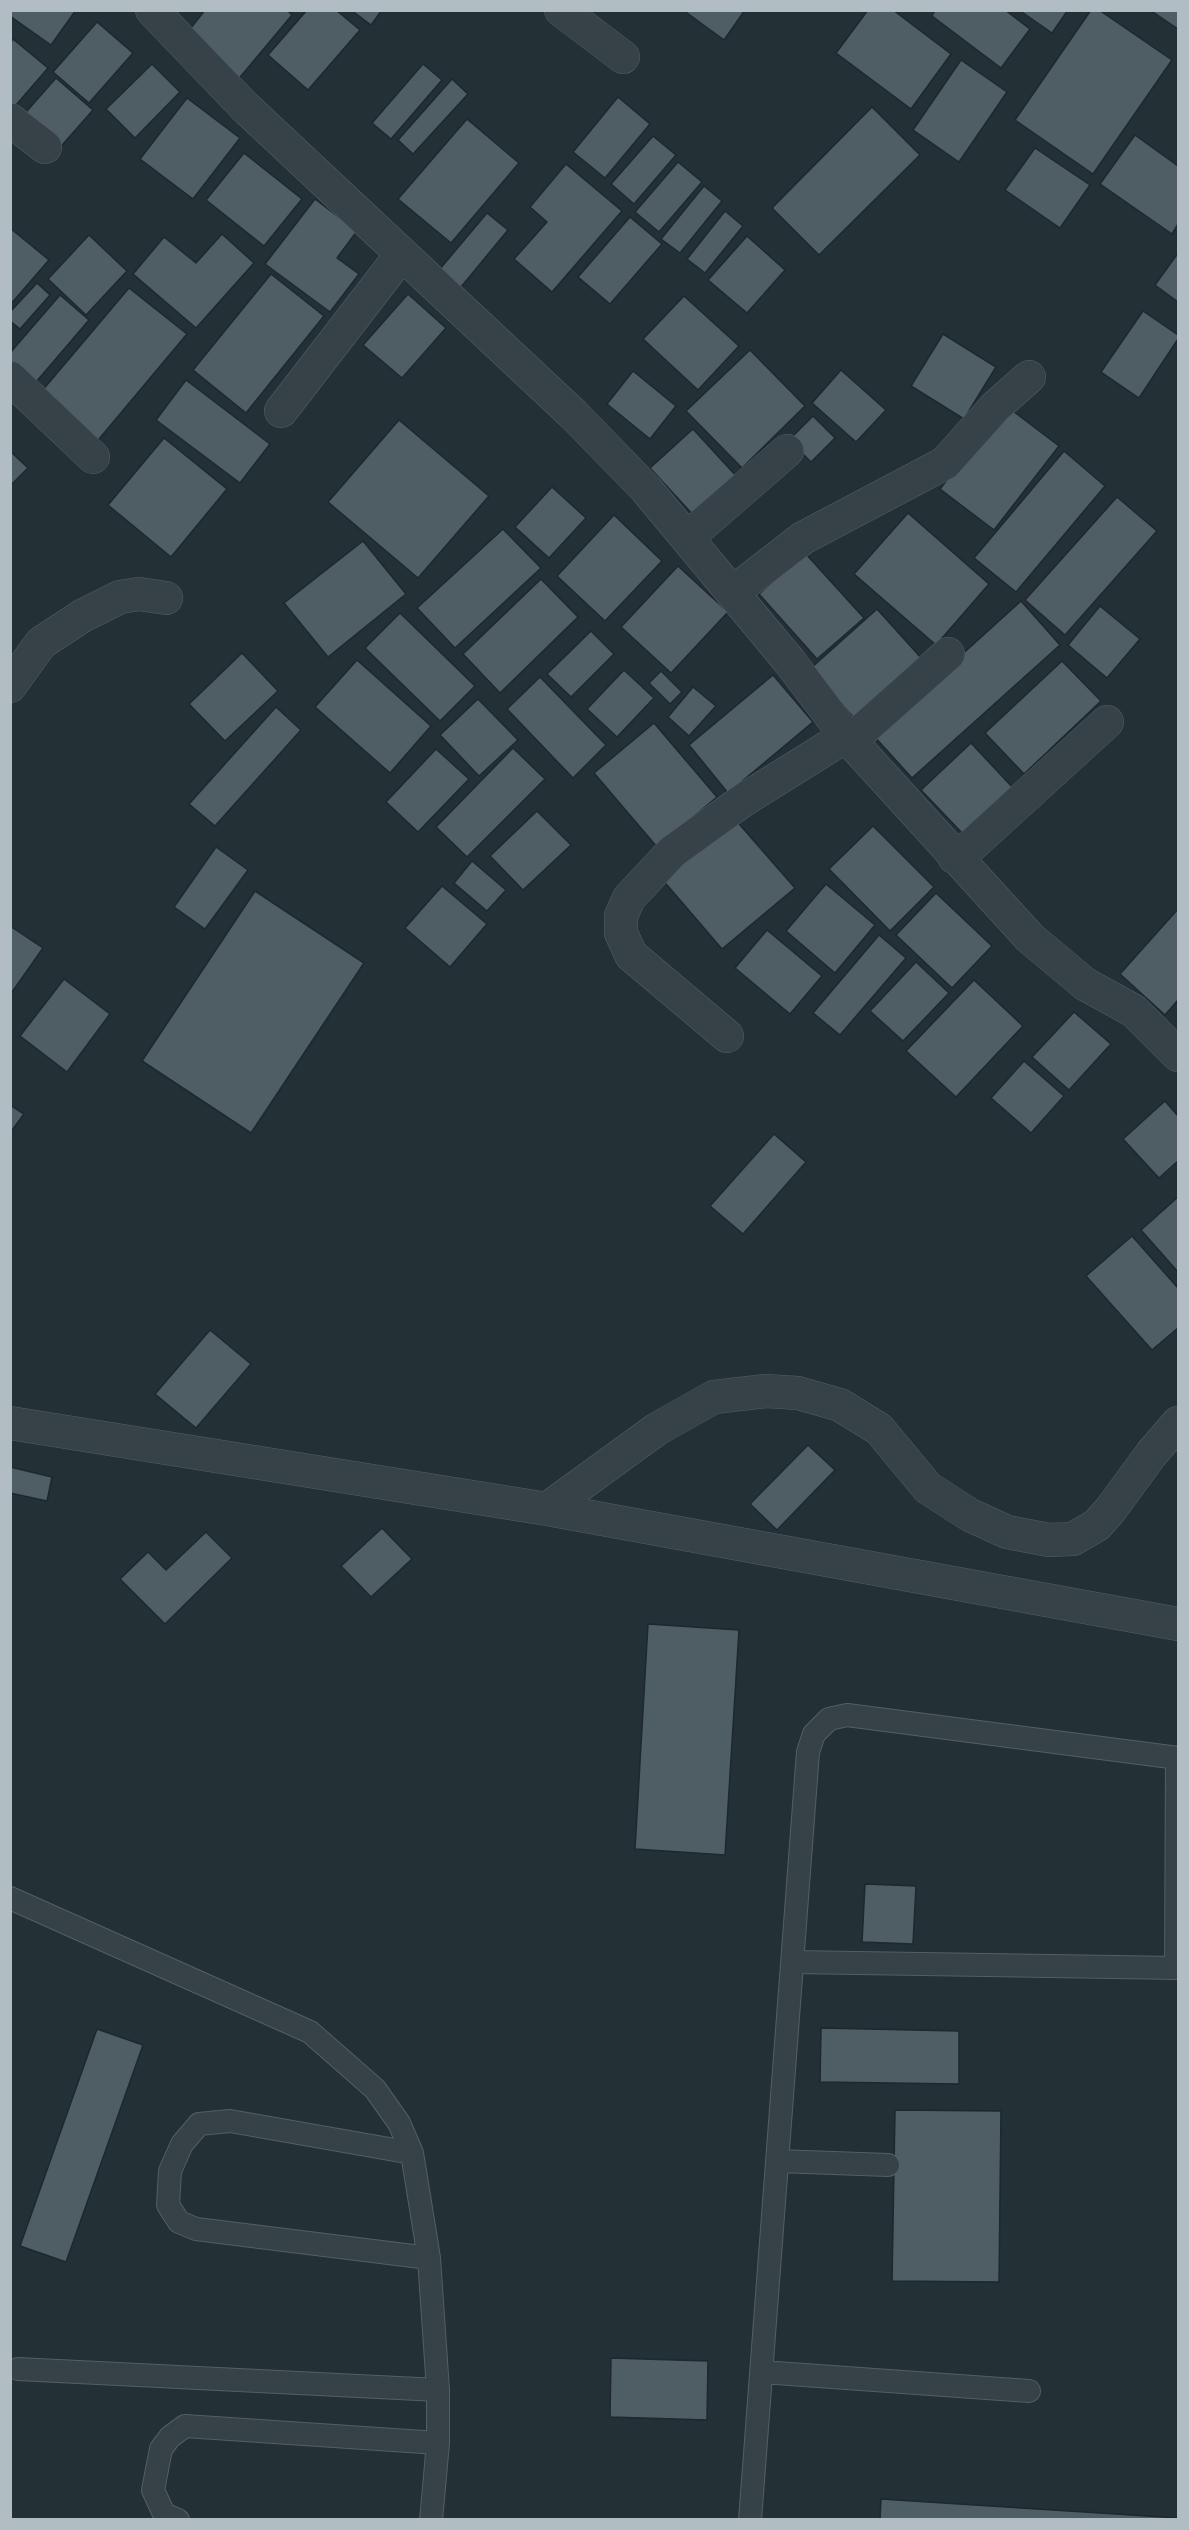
<!DOCTYPE html>
<style>
body{margin:0}
#map{position:relative;width:1189px;height:2530px;overflow:hidden;background:#233036;font-family:"DejaVu Sans",sans-serif}
canvas{display:block}
.frame{position:absolute;inset:0;border:12px solid #b1bdc3;pointer-events:none}
</style>
<div id="map">
<canvas width="1189" height="2530"></canvas>
<div class="frame"></div>
</div>
<script>
const c = document.querySelector('canvas').getContext('2d');
c.lineJoin = 'round';
function fillPath(path, color) {
  c.fillStyle = color;
  c.fill(path, 'evenodd');
}
function toPath(rows) {
  const path = new Path2D();
  for (const r of rows) {
    path.moveTo(r[0], r[1]);
    for (let i = 2; i < r.length; i += 2) path.lineTo(r[i], r[i + 1]);
  }
  return path;
}
function strokePath(path, color, width, dash) {
  c.strokeStyle = color;
  c.lineWidth = width;
  c.lineCap = dash ? 'butt' : 'round';
  c.setLineDash(dash || []);
  c.stroke(path);
}
const building = toPath([
 [76,10,51,45,10,16,11,10,76,10],
 [205,10,287,10,292,15,236,82,183,38,205,10],
 [307,10,336,10,360,30,308,90,268,55,307,10],
 [351,10,382,10,371,25,351,10],
 [683,10,745,10,724,40,683,10],
 [868,10,893,10,951,54,911,109,836,53,868,10],
 [935,10,1005,10,1030,29,1001,68,932,16,935,10],
 [1019,10,1068,10,1052,33,1019,10],
 [1091,10,1099,10,1172,60,1093,174,1015,120,1091,10],
 [1150,10,1178,10,1178,29,1150,10],
 [97,22,133,53,89,103,53,72,97,22],
 [13,39,48,68,10,112,10,43,13,39],
 [961,60,1007,92,959,162,913,130,961,60],
 [152,64,180,92,135,138,106,109,152,64],
 [423,64,442,80,391,139,372,123,423,64],
 [56,78,93,110,56,152,19,120,56,78],
 [452,79,468,94,413,154,398,140,452,79],
 [618,97,650,124,605,178,573,152,618,97],
 [187,98,240,138,193,199,140,159,187,98],
 [872,107,920,155,819,255,772,208,872,107],
 [467,119,519,163,451,243,398,199,467,119],
 [1135,135,1178,166,1178,224,1172,234,1100,184,1135,135],
 [653,136,676,155,634,204,611,184,653,136],
 [1035,148,1090,185,1060,228,1005,190,1035,148],
 [244,153,302,199,264,246,206,200,244,153],
 [678,162,702,182,659,232,635,212,678,162],
 [566,164,622,211,552,292,514,259,547,222,530,207,566,164],
 [704,186,722,201,680,253,661,239,704,186],
 [315,199,357,231,337,258,359,274,330,312,265,264,315,199],
 [725,211,743,226,705,273,687,259,725,211],
 [487,213,508,230,461,287,439,270,487,213],
 [630,217,662,244,610,304,578,277,630,217],
 [10,228,49,260,10,305,10,228],
 [222,234,254,263,196,328,133,274,164,237,196,263,222,234],
 [89,235,127,271,86,315,48,279,89,235],
 [747,236,785,270,747,313,708,280,747,236],
 [1178,253,1178,302,1155,285,1178,253],
 [271,274,324,316,246,413,193,370,271,274],
 [37,283,50,295,20,329,10,321,10,312,37,283],
 [129,288,187,334,94,445,36,398,129,288],
 [408,294,446,328,402,378,363,345,408,294],
 [60,295,89,320,30,389,10,373,10,353,60,295],
 [684,296,739,346,698,390,643,339,684,296],
 [1143,311,1178,335,1178,339,1139,398,1101,372,1143,311],
 [943,334,996,367,964,419,911,386,943,334],
 [750,350,805,406,742,468,686,411,750,350],
 [841,370,886,410,856,442,812,403,841,370],
 [633,371,676,406,650,439,607,404,633,371],
 [186,380,270,444,240,483,156,420,186,380],
 [1005,405,1059,446,994,530,940,489,1005,405],
 [813,416,835,438,811,462,789,440,813,416],
 [399,420,489,496,418,578,328,502,399,420],
 [693,429,738,478,695,517,650,468,693,429],
 [164,438,227,489,171,557,108,505,164,438],
 [10,451,28,468,10,486,10,451],
 [1064,451,1105,486,1016,592,974,558,1064,451],
 [552,487,586,518,549,558,515,527,552,487],
 [1117,497,1157,531,1065,635,1025,600,1117,497],
 [908,513,989,584,936,645,854,574,908,513],
 [614,515,662,561,605,621,557,576,614,515],
 [503,529,541,568,455,648,417,608,503,529],
 [363,541,406,594,328,657,284,603,363,541],
 [805,553,864,618,817,659,759,594,805,553],
 [678,566,728,612,671,673,621,627,678,566],
 [541,579,578,617,500,693,463,654,541,579],
 [1021,601,1060,645,912,778,873,735,1021,601],
 [1100,606,1140,639,1107,678,1068,645,1100,606],
 [877,609,923,660,856,720,810,669,877,609],
 [400,613,475,686,440,721,365,648,400,613],
 [591,631,614,654,571,697,547,674,591,631],
 [242,653,278,691,225,741,189,704,242,653],
 [357,660,431,726,390,773,315,707,357,660],
 [1062,661,1101,701,1024,774,985,733,1062,661],
 [624,670,654,698,617,737,587,709,624,670],
 [661,671,682,692,670,704,649,683,661,671],
 [773,675,813,722,728,793,689,745,773,675],
 [540,677,606,745,573,778,507,709,540,677],
 [693,687,716,706,689,736,668,717,693,687],
 [478,699,518,740,479,776,440,735,478,699],
 [276,707,301,730,215,826,189,804,276,707],
 [654,723,717,797,657,847,594,773,654,723],
 [971,743,1014,789,964,835,921,790,971,743],
 [513,748,545,779,467,857,436,827,513,748],
 [436,749,469,779,418,832,386,802,436,749],
 [537,811,571,845,523,890,490,856,537,811],
 [733,817,795,888,722,949,661,878,733,817],
 [873,826,934,887,890,931,829,869,873,826],
 [216,847,248,870,205,929,174,907,216,847],
 [472,861,506,890,487,911,454,883,472,861],
 [826,884,875,925,835,973,786,931,826,884],
 [442,886,487,924,450,967,405,928,442,886],
 [255,891,364,963,251,1133,142,1061,255,891],
 [936,893,992,946,952,988,896,935,936,893],
 [1178,909,1178,1000,1165,1015,1120,974,1178,909],
 [10,926,43,948,10,995,10,926],
 [767,930,822,976,790,1014,735,968,767,930],
 [879,935,906,958,840,1035,813,1013,879,935],
 [916,962,949,993,903,1041,870,1011,916,962],
 [64,979,110,1014,67,1072,20,1036,64,979],
 [974,980,1023,1026,956,1097,906,1051,974,980],
 [1074,1012,1111,1044,1069,1090,1032,1057,1074,1012],
 [1024,1061,1064,1096,1031,1133,991,1098,1024,1061],
 [1165,1101,1178,1116,1178,1161,1159,1178,1123,1139,1165,1101],
 [10,1105,24,1114,10,1133,10,1105],
 [774,1134,806,1162,743,1234,710,1206,774,1134],
 [1178,1197,1178,1272,1141,1230,1178,1197],
 [1132,1236,1178,1288,1178,1328,1152,1350,1086,1276,1132,1236],
 [210,1330,251,1364,196,1428,155,1394,210,1330],
 [808,1445,835,1470,777,1530,750,1504,808,1445],
 [10,1467,52,1477,47,1501,10,1493,10,1467],
 [382,1528,412,1559,371,1597,341,1566,382,1528],
 [206,1532,232,1558,165,1624,120,1579,148,1552,166,1570,206,1532],
 [648,1624,739,1630,725,1855,635,1849,648,1624],
 [865,1884,916,1886,913,1944,862,1942,865,1884],
 [821,2028,959,2031,959,2084,820,2082,821,2028],
 [97,2029,143,2045,66,2262,20,2246,97,2029],
 [895,2110,1001,2111,999,2282,892,2281,895,2110],
 [611,2358,708,2361,707,2420,610,2417,611,2358],
 [881,2499,1178,2518,1178,2520,880,2520,881,2499]
]);
fillPath(building, '#4e5e64');
strokePath(building, '#1e282d', 1.5);
const lane = toPath([
 [10,1898,310,2032,375,2089,399,2123,412,2153,429,2258,438,2390,438,2443,431,2520],
 [793,1962,1178,1968],
 [1176,1968,1177,1758],
 [412,2153,230,2121,199,2124,182,2144,170,2171,168,2205,179,2222,196,2229,429,2258],
 [778,2161,888,2165],
 [18,2369,438,2390],
 [762,2372,1029,2391],
 [178,2520,164,2514,153,2490,161,2449,170,2437,185,2426,438,2443],
 [750,2520,808,1752,814,1734,829,1719,847,1715,1178,1758]
]);
const street = toPath([
 [152,10,245,107,574,415,646,489,790,662,846,736,1030,938,1085,984,1134,1011,1178,1055],
 [561,10,623,57],
 [10,120,45,147],
 [10,378,93,457],
 [281,411,402,254],
 [687,538,787,451],
 [732,593,803,538,945,463,995,407,1029,377],
 [10,686,41,643,82,616,120,597,139,594,166,598],
 [850,741,948,654],
 [954,857,971,846,1107,722],
 [727,1036,631,955,621,933,621,916,629,898,672,852,745,799,846,736],
 [10,1423,547,1509,1178,1624],
 [547,1509,657,1429,714,1397,766,1391,798,1393,840,1405,879,1429,928,1488,970,1515,1007,1532,1049,1540,1073,1539,1097,1525,1111,1509,1152,1453,1178,1423]
]);
strokePath(lane, '#545f64', 24);
strokePath(street, '#545f64', 34);
strokePath(lane, '#364247', 22);
strokePath(street, '#364247', 33);
</script>
